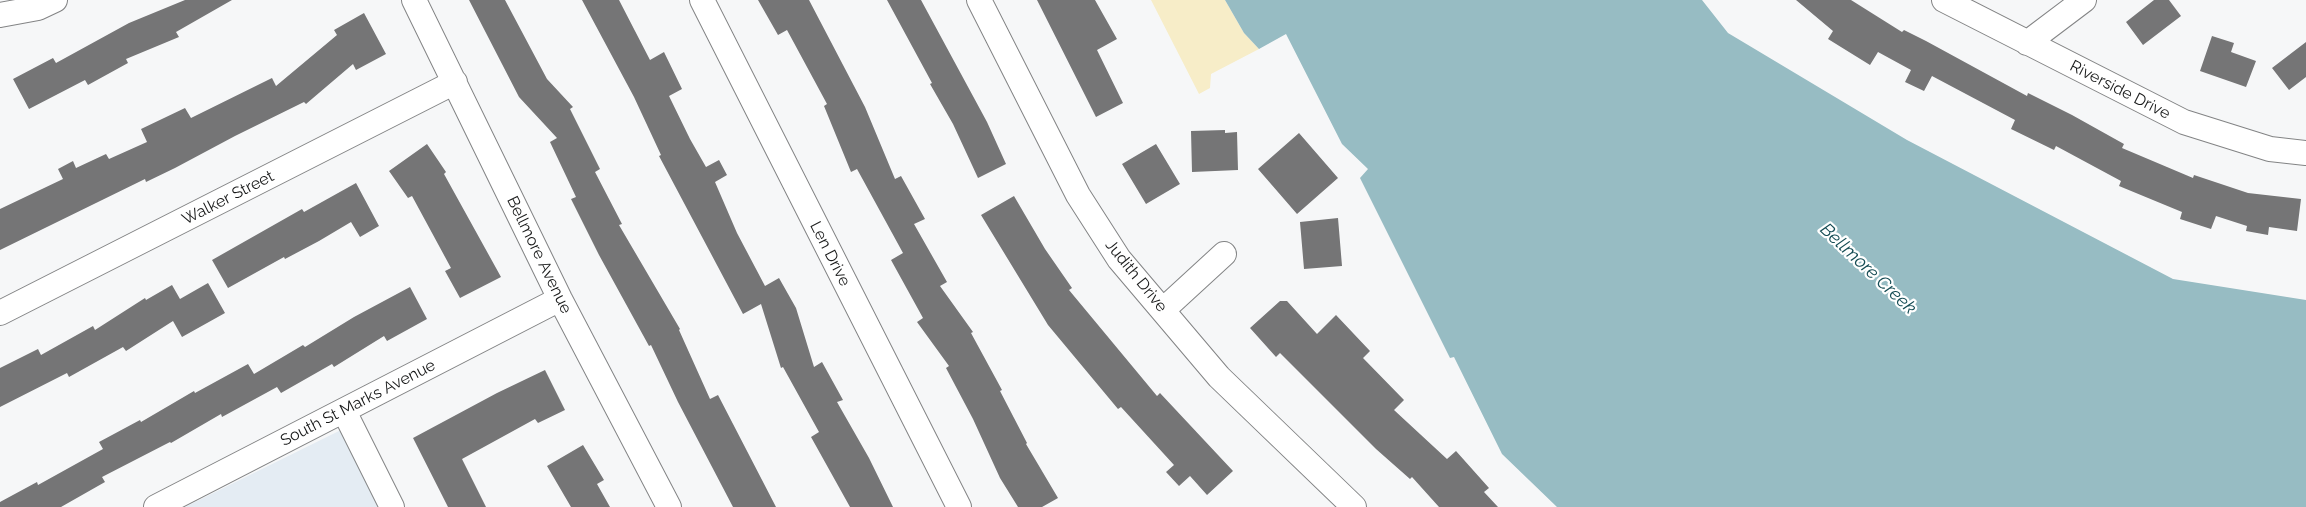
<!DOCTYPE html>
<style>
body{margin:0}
canvas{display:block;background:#f6f7f8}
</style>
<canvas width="2306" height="507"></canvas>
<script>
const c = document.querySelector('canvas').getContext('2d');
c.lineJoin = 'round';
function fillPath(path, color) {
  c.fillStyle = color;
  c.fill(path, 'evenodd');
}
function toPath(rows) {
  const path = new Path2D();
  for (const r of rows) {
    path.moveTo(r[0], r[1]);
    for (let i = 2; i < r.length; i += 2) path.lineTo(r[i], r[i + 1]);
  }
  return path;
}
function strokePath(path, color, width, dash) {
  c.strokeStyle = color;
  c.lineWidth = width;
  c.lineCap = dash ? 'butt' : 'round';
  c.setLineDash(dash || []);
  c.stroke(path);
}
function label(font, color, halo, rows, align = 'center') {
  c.font = font + ' Raleway,sans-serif';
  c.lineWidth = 4.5;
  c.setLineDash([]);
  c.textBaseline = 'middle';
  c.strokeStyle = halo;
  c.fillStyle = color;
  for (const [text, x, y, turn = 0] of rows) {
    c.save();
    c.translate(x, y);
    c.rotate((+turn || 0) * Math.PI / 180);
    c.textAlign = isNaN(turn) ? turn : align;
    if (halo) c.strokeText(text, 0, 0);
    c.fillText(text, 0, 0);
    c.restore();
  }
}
fillPath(toPath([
 [341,430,380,507,185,507]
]), '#e4ecf3');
fillPath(toPath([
 [1151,0,1225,0,1244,33,1259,49,1211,74,1210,88,1199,94]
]), '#f7edc8');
fillPath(toPath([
 [1225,0,1702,0,1728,33,1907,140,2173,279,2306,300,2306,507,1557,507,1502,454,1454,357,1450,358,1360,178,1368,169,1342,144,1286,34,1259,49,1244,33]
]), '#97bcc3');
fillPath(toPath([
 [185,0,232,0,176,32,179,37,126,59,128,63,88,85,85,80,29,109,13,79,53,58,56,63,129,23],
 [469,0,505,0,547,79,573,107,570,109,600,169,595,172,622,224,619,225,680,329,679,330,710,399,718,395,776,507,733,507,678,402,651,345,649,346,599,255,571,199,576,197,550,142,557,138,519,97],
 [582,0,619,0,650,60,664,52,682,89,669,96,690,139,706,167,719,160,727,175,715,182,737,233,765,286,779,278,796,308,814,367,822,362,843,400,837,402,869,458,893,507,850,507,811,437,819,432,783,367,781,368,761,304,743,314,659,156,661,155,634,97],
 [758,0,809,0,865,107,895,179,901,176,925,219,914,224,947,282,940,286,973,332,971,333,1002,390,1000,391,1027,443,1026,444,1058,498,1042,507,1018,507,1000,478,973,419,946,368,949,366,917,322,923,318,891,260,903,253,857,169,851,172,824,106,827,104,787,30,778,35],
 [887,0,921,0,987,122,1006,164,978,178,953,124,930,84,932,83],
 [1037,0,1095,0,1117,39,1097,50,1123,103,1096,117],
 [1796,0,1851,0,1902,32,1904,30,1926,41,2027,96,2028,93,2072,115,2124,144,2122,148,2193,178,2194,175,2248,193,2301,199,2297,231,2269,227,2268,235,2246,231,2247,226,2216,216,2211,229,2180,219,2182,212,2119,186,2121,181,2056,146,2054,150,2011,129,2015,120,1932,76,1924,91,1905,82,1911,70,1878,52,1870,65,1828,39,1833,31],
 [2154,0,2169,0,2181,16,2143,45,2126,22],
 [364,13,386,54,356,70,353,64,306,104,304,102,235,136,175,168,146,182,145,179,0,250,0,209,63,179,58,169,73,161,76,168,106,154,109,159,147,142,141,129,185,108,191,118,272,78,276,86,337,35,334,30],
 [2212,36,2234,43,2231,52,2256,61,2246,87,2200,71],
 [2306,42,2306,77,2289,90,2272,68],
 [1225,130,1225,133,1237,132,1238,170,1192,172,1191,131],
 [1299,133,1338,178,1297,214,1258,169],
 [427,144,446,172,444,174,501,277,460,298,445,271,451,268,412,196,408,198,389,171],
 [1156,144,1180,184,1146,204,1122,164],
 [356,183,379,226,360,237,351,222,319,241,285,259,284,257,228,288,212,260,302,209,304,212],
 [1014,196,1045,249,1072,288,1069,290,1157,396,1160,393,1233,471,1207,495,1190,476,1179,486,1166,472,1174,465,1121,407,1118,409,1048,325,981,215],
 [1338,218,1342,266,1304,269,1300,222],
 [208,283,225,313,182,337,173,321,126,351,123,347,69,377,67,373,0,407,0,368,38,349,41,355,93,326,95,330,145,298,146,300,172,285,180,299],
 [410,287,427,319,387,341,384,336,334,367,332,364,281,393,277,387,222,417,221,414,171,443,170,442,102,477,105,482,61,507,0,507,0,502,37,482,38,485,103,449,99,442,140,420,141,422,194,391,195,393,248,364,254,374,303,345,305,347,354,317],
 [1280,301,1287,301,1317,334,1336,315,1370,351,1363,358,1404,400,1394,410,1447,459,1456,451,1489,488,1484,492,1498,507,1439,507,1412,477,1410,479,1376,449,1280,353,1276,357,1250,328],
 [545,370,565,410,538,423,535,419,462,459,486,507,448,507,413,438,497,393],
 [583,445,604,480,597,484,610,507,571,507,547,466]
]), '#757576');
const minor = toPath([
 [414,0,560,299,669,507],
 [702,0,959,507],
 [979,0,1078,195,1119,259,1219,377,1354,507],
 [1944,0,2184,122,2270,149,2306,153],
 [0,15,38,8,55,0],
 [2027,43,2084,0],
 [1163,310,1224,254],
 [0,313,455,82],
 [344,411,392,507],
 [156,507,560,299]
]);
strokePath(minor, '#838485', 26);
strokePath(minor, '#fff', 24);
label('16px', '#181919', '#fff', [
 ["Riverside Drive",2120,90,27],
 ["Walker Street",228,198,-27],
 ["Len Drive",830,254,63],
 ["Bellmore Avenue",539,255,64],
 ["Judith Drive",1136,276,51],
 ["South St Marks Avenue",358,403,-27]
]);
label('italic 18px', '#154c54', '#fff', [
 ["Bellmore Creek",1868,269,43]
]);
</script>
